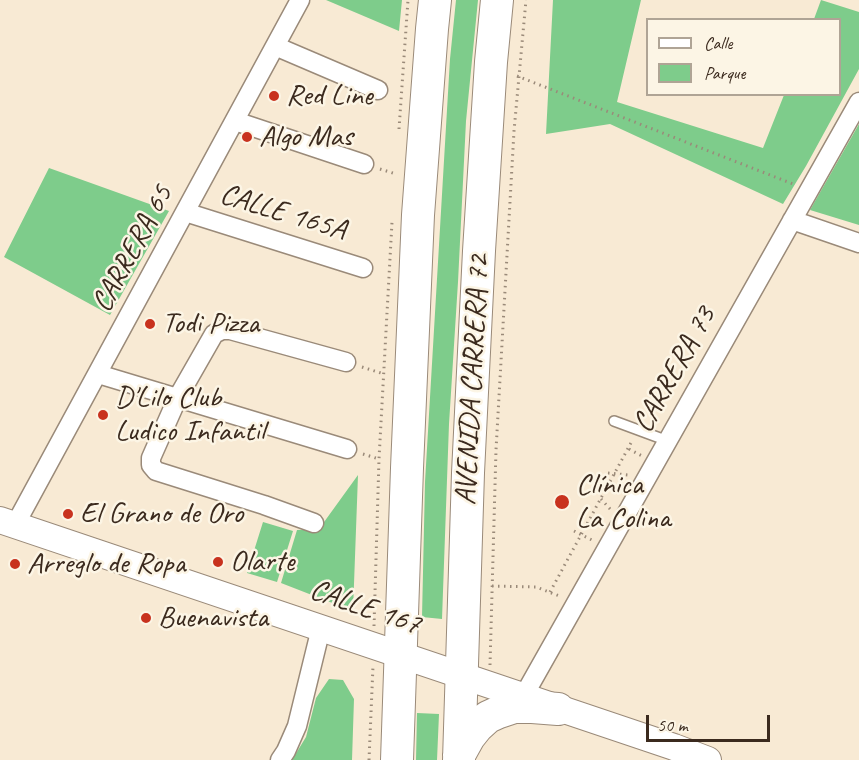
<!DOCTYPE html>
<meta charset="utf-8">
<style>
body{margin:0}
#map{position:relative;width:859px;height:760px;overflow:hidden;background:#f8ead4;font-family:Caveat,sans-serif}
canvas{display:block}
.legend{position:absolute;left:646px;top:18px;width:195px;height:78px;box-sizing:border-box;background:#fcf5e5;border:2px solid #afa495;margin:0;padding:8px 10px;list-style:none;font-size:18px;color:#3b2a1e}
.legend li{display:flex;align-items:center;gap:12px;height:30px}
.legend b{width:30px;border:2px solid #afa495}
.scale{position:absolute;left:646px;top:715px;width:124px;height:27px;box-sizing:border-box;border:3px solid #3b2a1e;border-top:0;padding-left:8px;font-size:18px;line-height:21px;white-space:nowrap;color:#3b2a1e;-webkit-text-stroke:4px #fcf5e5;paint-order:stroke}
</style>
<div id="map">
<canvas width="859" height="760"></canvas>
<ul class="legend">
<li><b style="height:8px;background:#fff"></b>Calle</li>
<li><b style="height:16px;background:#7ecc8b"></b>Parque</li>
</ul>
<div class="scale">50 m</div>
</div>
<script>
const c = document.querySelector('canvas').getContext('2d');
c.lineJoin = 'round';
function fillPath(path, color) {
  c.fillStyle = color;
  c.fill(path, 'evenodd');
}
function toPath(rows) {
  const path = new Path2D();
  for (const r of rows) {
    path.moveTo(r[0], r[1]);
    for (let i = 2; i < r.length; i += 2) path.lineTo(r[i], r[i + 1]);
  }
  return path;
}
function strokePath(path, color, width, dash) {
  c.strokeStyle = color;
  c.lineWidth = width;
  c.lineCap = dash ? 'butt' : 'round';
  c.setLineDash(dash || []);
  c.stroke(path);
}
function label(font, color, halo, rows, align = 'center') {
  c.font = font + ' Caveat,sans-serif';
  c.lineWidth = 5;
  c.setLineDash([]);
  c.textBaseline = 'middle';
  c.strokeStyle = halo;
  c.fillStyle = color;
  for (const [text, x, y, turn = 0] of rows) {
    c.save();
    c.translate(x, y);
    c.rotate((+turn || 0) * Math.PI / 180);
    c.textAlign = isNaN(turn) ? turn : align;
    if (halo) c.strokeText(text, 0, 0);
    c.fillText(text, 0, 0);
    c.restore();
  }
}
fillPath(toPath([
 [326,0,402,0,399,31],
 [456,0,478,0,466,121,458,282,449,424,442,619,422,617,425,482,450,59],
 [553,0,641,0,617,102,763,148,784,95,840,94,840,20,814,19,821,0,859,12,859,69,806,166,783,204,610,124,546,134],
 [859,124,859,225,810,210],
 [49,168,169,211,110,315,4,257],
 [358,475,353,611,281,583,297,530,319,529],
 [263,522,293,531,277,582,247,573],
 [329,679,343,680,354,699,352,760,292,760,306,737,316,698],
 [417,713,439,714,437,760,416,760]
]), '#7ecc8b');
const lane = toPath([
 [614,421,668,441]
]);
const street = toPath([
 [275,46,378,90],
 [235,121,364,164],
 [185,212,363,268],
 [792,220,859,243],
 [98,374,347,449],
 [314,523,264,505,156,471,151,465,151,458,178,397,214,334,222,330,230,330,346,362],
 [15,525,300,0],
 [523,697,859,102],
 [280,760,286,751,297,726,321,628]
]);
const secondary = toPath([
 [0,520,674,747,708,760]
]);
const highway = toPath([
 [459,755,469,737,477,727,488,717,499,712,514,707,532,707,558,709],
 [397,760,407,468,418,215,432,29,435,0],
 [459,760,468,473,479,251,491,62,497,0]
]);
strokePath(lane, '#9a8a79', 12);
strokePath(street, '#9a8a79', 21);
strokePath(secondary, '#9a8a79', 28);
strokePath(highway, '#9a8a79', 34);
strokePath(toPath([
 [517,76,793,184],
 [399,129,408,0],
 [380,169,396,174],
 [362,367,384,374],
 [629,449,642,456],
 [363,454,379,459],
 [608,473,628,475],
 [601,499,611,510],
 [574,531,594,541],
 [492,586,536,587,562,597],
 [550,592,632,441],
 [374,626,379,459,392,222],
 [490,665,496,450,514,131,526,0],
 [369,760,373,666]
]), '#9a8a79', 3, [1.5, 4.5]);
strokePath(lane, '#fff', 9);
strokePath(street, '#fff', 18);
strokePath(secondary, '#fff', 26);
strokePath(highway, '#fff', 32);
for (const [x, y, r, color] of [
 [274,96,6,"#c8321e"],
 [247,137,6,"#c8321e"],
 [150,324,6,"#c8321e"],
 [103,415,6,"#c8321e"],
 [562,502,8,"#c8321e"],
 [68,514,6,"#c8321e"],
 [218,562,6,"#c8321e"],
 [15,564,6,"#c8321e"],
 [146,618,6,"#c8321e"]
]) {
  const dot = new Path2D();
  dot.arc(x, y, r, 0, 2 * Math.PI);
  c.fillStyle = color;
  c.fill(dot);
  strokePath(dot, '#fcf5e5', 2);
}
label('30px', '#3b2a1e', '#fcf5e5', [
 ["Red Line",286,96],
 ["Algo Mas",259,137],
 ["Todi Pizza",162,324],
 ["D'Lilo Club",115,398],
 ["Ludico Infantil",115,432],
 ["Clínica",576,485],
 ["La Colina",576,519],
 ["El Grano de Oro",80,514],
 ["Olarte",230,562],
 ["Arreglo de Ropa",27,564],
 ["Buenavista",158,618]
], 'left');
label('30px', '#3b2a1e', '#fcf5e5', [
 ["CALLE 165A",283,213,17],
 ["CARRERA 65",133,249,-62],
 ["CARRERA 73",675,370,-61],
 ["AVENIDA CARRERA 72",473,380,-87],
 ["CALLE 167",365,608,19]
]);
</script>
